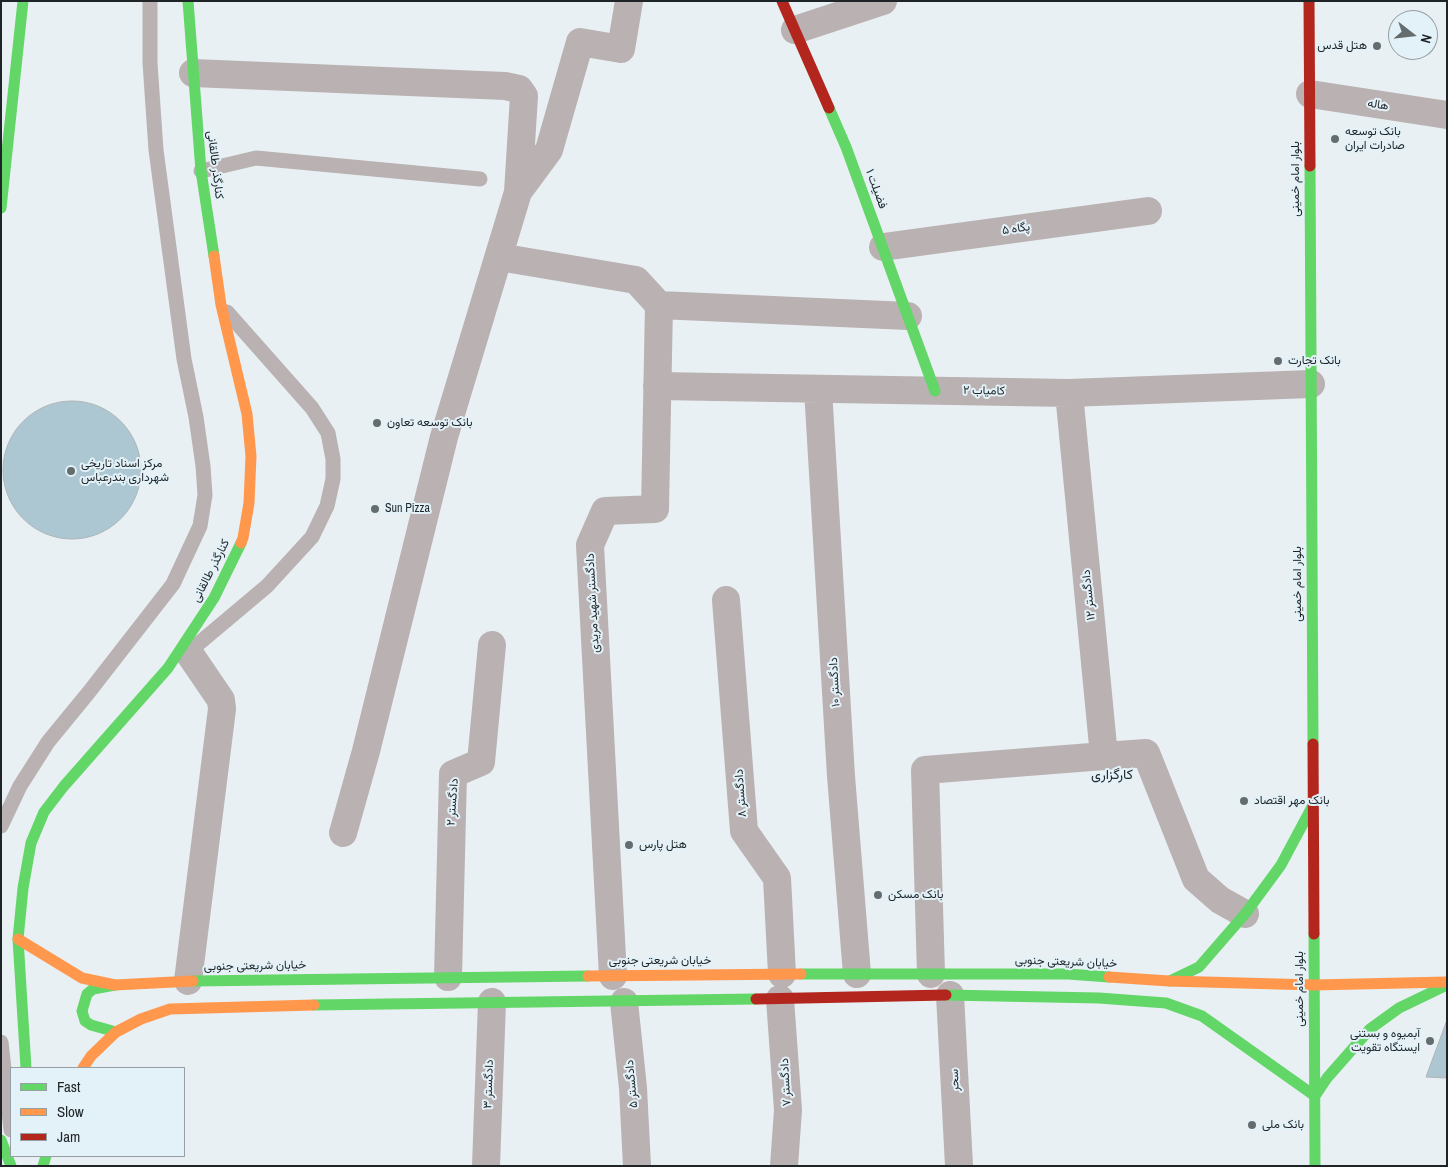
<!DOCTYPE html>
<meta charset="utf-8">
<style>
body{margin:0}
#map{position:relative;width:1448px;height:1167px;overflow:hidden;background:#e8f0f3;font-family:"Archivo Narrow",sans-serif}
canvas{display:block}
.frame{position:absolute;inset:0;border:2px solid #1f2527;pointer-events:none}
.legend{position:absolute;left:10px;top:1067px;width:175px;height:90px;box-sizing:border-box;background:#e3f1f8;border:1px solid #959fa4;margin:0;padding:6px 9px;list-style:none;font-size:15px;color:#1f2527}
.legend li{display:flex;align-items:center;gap:10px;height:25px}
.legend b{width:25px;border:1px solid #959fa4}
.north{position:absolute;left:1388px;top:10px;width:50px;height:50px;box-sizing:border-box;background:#e3f1f8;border:1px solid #959fa4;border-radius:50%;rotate:106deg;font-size:14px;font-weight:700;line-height:20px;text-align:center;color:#1f2527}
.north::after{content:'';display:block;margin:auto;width:18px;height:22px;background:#656c6e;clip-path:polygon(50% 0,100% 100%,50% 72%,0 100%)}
</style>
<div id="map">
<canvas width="1448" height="1167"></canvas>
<div class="frame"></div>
<ul class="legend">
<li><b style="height:6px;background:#63d668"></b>Fast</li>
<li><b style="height:6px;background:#ff974d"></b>Slow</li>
<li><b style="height:6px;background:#b3261e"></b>Jam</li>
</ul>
<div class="north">N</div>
</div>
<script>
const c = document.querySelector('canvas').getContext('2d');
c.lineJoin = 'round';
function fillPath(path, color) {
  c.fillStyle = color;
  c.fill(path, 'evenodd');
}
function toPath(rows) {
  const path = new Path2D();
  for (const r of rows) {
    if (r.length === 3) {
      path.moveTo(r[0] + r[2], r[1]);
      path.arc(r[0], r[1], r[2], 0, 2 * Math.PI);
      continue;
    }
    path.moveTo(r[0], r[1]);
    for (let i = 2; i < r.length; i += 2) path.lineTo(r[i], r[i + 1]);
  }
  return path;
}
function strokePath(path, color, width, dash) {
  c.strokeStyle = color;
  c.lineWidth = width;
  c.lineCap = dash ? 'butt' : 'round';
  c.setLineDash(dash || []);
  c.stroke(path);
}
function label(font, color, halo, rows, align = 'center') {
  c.font = font + ' "Archivo Narrow",Vazirmatn,sans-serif';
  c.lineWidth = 4;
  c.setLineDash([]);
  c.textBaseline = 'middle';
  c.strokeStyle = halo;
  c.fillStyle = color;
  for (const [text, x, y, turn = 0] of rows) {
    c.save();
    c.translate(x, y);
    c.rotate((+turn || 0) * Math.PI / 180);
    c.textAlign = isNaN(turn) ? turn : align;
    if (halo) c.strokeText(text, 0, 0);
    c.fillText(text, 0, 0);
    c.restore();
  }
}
const building = toPath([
 [72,470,69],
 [1447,1020,1447,1078,1426,1077,1447,1020]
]);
fillPath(building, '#acc7d1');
strokePath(building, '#aeb4b6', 1);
strokePath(toPath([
 [201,171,256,158,480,179],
 [185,655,267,586,312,537,327,506,333,479,333,459,328,433,312,408,227,312],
 [1,826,20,786,48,742,89,692,173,584,200,526,205,495,203,466,196,417,184,359,156,150,150,63,150,1],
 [1,1042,11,1130]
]), '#bab1b2', 15);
strokePath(toPath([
 [795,30,883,1],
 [193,73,505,86,519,89,524,96,518,192,444,437,366,751,343,833],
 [1310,94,1447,115],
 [518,192,549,150,580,42,621,49,629,1],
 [883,247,1148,211],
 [499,257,636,280,659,305,655,509,605,511,590,545,613,976],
 [659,305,908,316],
 [657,386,1069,393,1311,384],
 [818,389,841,776,857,974],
 [1069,393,1104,756,1146,753,1196,879,1220,900,1245,914],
 [726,600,744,831,777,878,782,974],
 [931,974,925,770,1104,756],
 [448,977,453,774,481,762,492,645],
 [188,981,222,709,221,700,189,653],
 [950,995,959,1166],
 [780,999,788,1110,784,1166],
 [624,1002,633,1088,637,1166],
 [486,1166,492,1002]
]), '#bab1b2', 28);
strokePath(toPath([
 [188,1,201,171,214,256],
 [829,108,846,147,935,391],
 [1310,166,1313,744],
 [1,208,23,1],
 [1314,934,1315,1166],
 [801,974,1068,974,1109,977],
 [193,981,588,976],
 [1170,981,1199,967,1245,914,1281,865,1313,805],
 [115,985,93,989,87,994,82,1011,85,1021,91,1025,116,1032],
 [946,995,1099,998,1166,1003,1202,1016,1315,1096],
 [314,1005,756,999],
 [26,1068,18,939,23,888,31,843,44,812,64,786,168,668,214,598,241,543],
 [1315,1096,1327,1078,1370,1029,1399,1008,1447,985],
 [1,1140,11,1166],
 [43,1166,46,1156]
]), '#63d668', 11);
strokePath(toPath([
 [214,256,221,305,247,414,251,456,249,503,243,538,241,543],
 [18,939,82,978,115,985,193,981],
 [588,976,801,974],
 [1109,977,1169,981,1314,985,1447,982],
 [83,1068,91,1056,116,1032,141,1019,170,1009,314,1005]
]), '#ff974d', 11);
strokePath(toPath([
 [782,1,829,108],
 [1309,1,1310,166],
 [1313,744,1314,934],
 [756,999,946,995]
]), '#b3261e', 11);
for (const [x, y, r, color] of [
 [1377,46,5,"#656c6e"],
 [1335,139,5,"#656c6e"],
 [1278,361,5,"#656c6e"],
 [377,423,5,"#656c6e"],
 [71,471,5,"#656c6e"],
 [375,509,5,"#656c6e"],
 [1244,801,5,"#656c6e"],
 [629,845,5,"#656c6e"],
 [878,895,5,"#656c6e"],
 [1430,1041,5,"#656c6e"],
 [1252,1125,5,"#656c6e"]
]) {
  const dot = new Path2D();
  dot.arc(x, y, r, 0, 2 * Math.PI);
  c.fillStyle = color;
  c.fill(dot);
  strokePath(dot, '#e3f1f8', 2);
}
label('12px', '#1f2527', '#e3f1f8', [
 ["هتل قدس",1367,46,"right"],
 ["بانک توسعه",1345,132],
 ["صادرات ایران",1345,146],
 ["بانک تجارت",1288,361],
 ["بانک توسعه تعاون",387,423],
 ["مرکز اسناد تاریخی",81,464],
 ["شهرداری بندرعباس",81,478],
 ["Sun Pizza",385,509],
 ["بانک مهر اقتصاد",1254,801],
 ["هتل پارس",639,845],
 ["بانک مسکن",888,895],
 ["آبمیوه و بستنی",1420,1034,"right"],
 ["ایستگاه تقویت",1420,1048,"right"],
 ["بانک ملی",1262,1125]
], 'left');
label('12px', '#1f2527', '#e3f1f8', [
 ["هاله",1378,105,9],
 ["کنارگذر طالقانی",215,165,83],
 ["بلوار امام خمینی",1296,179,-90],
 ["فضیلت ۱",876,189,70],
 ["پگاه ۵",1016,229,-8],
 ["کامیاب ۲",984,391,1],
 ["کنارگذر طالقانی",211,571,-63],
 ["بلوار امام خمینی",1298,584,-90],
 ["دادگستر ۱۲",1089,595,-96],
 ["دادگستر شهید مریدی",593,603,-93],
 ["دادگستر ۱۰",835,682,-93],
 ["دادگستر ۸",741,793,-94],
 ["دادگستر ۲",453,802,-86],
 ["خیابان شریعتی جنوبی",660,961],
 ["خیابان شریعتی جنوبی",1066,962,2],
 ["خیابان شریعتی جنوبی",255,966,-1],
 ["بلوار امام خمینی",1300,989,-90],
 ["سحر",955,1080,-93],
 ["دادگستر ۷",786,1082,-93],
 ["دادگستر ۳",489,1084,-88],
 ["دادگستر ۵",632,1084,-95]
]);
label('14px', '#1f2527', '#e3f1f8', [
 ["کارگزاری",1112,775]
]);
</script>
